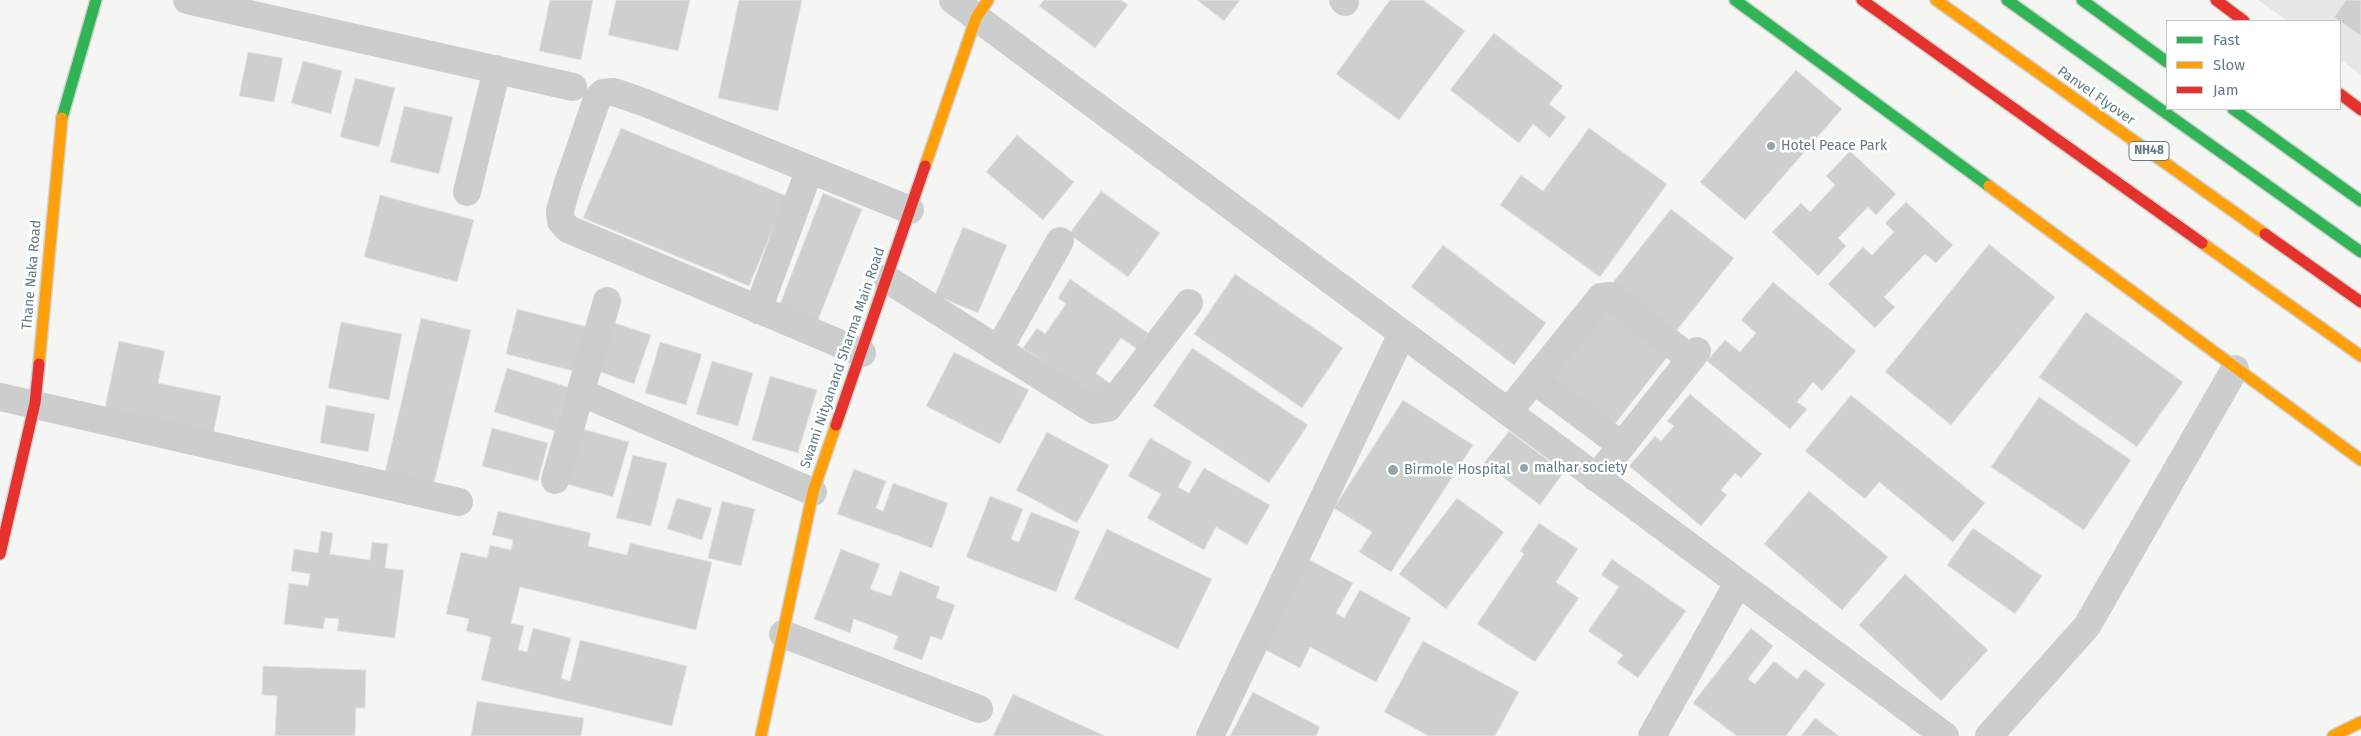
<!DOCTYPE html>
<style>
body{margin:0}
#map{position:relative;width:2361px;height:736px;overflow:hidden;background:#f5f5f3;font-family:"Fira Sans",sans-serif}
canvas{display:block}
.legend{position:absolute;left:2166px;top:20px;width:175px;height:90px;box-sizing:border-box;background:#fff;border:1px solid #c0cace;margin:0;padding:6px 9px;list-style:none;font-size:15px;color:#627a85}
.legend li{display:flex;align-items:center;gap:10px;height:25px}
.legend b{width:25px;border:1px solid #c0cace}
</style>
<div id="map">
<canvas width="2361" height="736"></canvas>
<ul class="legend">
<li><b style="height:6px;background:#30b455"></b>Fast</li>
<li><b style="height:6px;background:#ff9f0a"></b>Slow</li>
<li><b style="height:6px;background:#e5322d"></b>Jam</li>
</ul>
</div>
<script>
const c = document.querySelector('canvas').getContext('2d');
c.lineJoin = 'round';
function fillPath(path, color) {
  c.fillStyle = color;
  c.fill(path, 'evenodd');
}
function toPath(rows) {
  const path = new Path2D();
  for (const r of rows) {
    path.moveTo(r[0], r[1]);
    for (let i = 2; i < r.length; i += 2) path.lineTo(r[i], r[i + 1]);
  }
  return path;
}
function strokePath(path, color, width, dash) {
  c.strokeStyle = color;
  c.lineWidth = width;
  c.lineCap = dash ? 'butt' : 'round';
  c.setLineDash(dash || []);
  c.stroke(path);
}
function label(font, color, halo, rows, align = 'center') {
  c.font = font + ' "Fira Sans",sans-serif';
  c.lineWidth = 5;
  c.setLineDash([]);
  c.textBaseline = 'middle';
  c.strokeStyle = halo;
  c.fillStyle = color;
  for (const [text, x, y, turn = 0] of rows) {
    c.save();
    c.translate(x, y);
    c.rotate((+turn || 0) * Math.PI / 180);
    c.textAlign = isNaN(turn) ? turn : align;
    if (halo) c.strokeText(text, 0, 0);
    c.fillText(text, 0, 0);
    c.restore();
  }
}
fillPath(toPath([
 [2258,0,2361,0,2361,75,2340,59,2340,21,2288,21]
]), '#e5e6e5');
const building = toPath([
 [550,0,593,0,581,60,539,51,550,0],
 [616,0,690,0,678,51,608,35,616,0],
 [739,0,802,0,778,111,718,98,739,0],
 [1044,0,1121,0,1128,5,1095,48,1039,6,1044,0],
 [1197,0,1240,0,1224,21,1197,0],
 [1390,0,1423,0,1465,31,1399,120,1336,74,1390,0],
 [2346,0,2361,0,2361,36,2334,17,2346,0],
 [1494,33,1563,86,1549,104,1566,117,1550,138,1533,124,1519,143,1450,90,1494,33],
 [248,52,283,58,274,102,239,96,248,52],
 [303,61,342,71,331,114,291,103,303,61],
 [1796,70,1842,109,1745,220,1700,182,1796,70],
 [355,78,395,88,379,147,340,137,355,78],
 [404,106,453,117,439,174,390,162,404,106],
 [621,128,787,196,749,286,583,218,621,128],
 [1589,128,1667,184,1600,277,1500,205,1521,175,1543,191,1589,128],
 [1017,135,1074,182,1043,220,986,172,1017,135],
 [1850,151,1896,194,1876,215,1868,207,1838,238,1846,246,1818,276,1772,232,1801,203,1810,212,1835,185,1826,176,1850,151],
 [1101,191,1160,233,1128,277,1069,234,1101,191],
 [823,193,862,209,818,320,780,304,823,193],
 [380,195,474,220,457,282,364,257,380,195],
 [1906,202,1953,245,1936,263,1925,254,1884,297,1895,307,1875,328,1828,284,1863,247,1872,255,1894,232,1885,223,1906,202],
 [1671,209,1734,258,1673,335,1610,286,1671,209],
 [963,227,1007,245,978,313,935,295,963,227],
 [1989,244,2055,297,1951,425,1885,372,1989,244],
 [1443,245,1546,323,1514,365,1411,287,1443,245],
 [1235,274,1343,348,1302,408,1194,334,1235,274],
 [1070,279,1148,333,1137,349,1121,338,1096,373,1112,385,1101,401,1023,348,1037,328,1045,334,1066,304,1058,298,1070,279],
 [1773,282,1856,351,1822,391,1813,382,1797,402,1807,409,1790,429,1707,361,1725,340,1740,352,1756,333,1741,320,1773,282],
 [1607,301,1672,351,1611,429,1546,379,1607,301],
 [517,309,588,327,577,372,506,354,517,309],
 [2086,312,2183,382,2137,447,2039,377,2086,312],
 [421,318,471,330,434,483,385,472,421,318],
 [341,322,402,334,389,400,328,388,341,322],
 [612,322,651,335,634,384,595,370,612,322],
 [119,341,165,351,158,383,221,396,213,435,104,412,119,341],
 [660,342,702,354,686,405,645,393,660,342],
 [1192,348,1308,425,1269,483,1153,406,1192,348],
 [954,352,1029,390,1000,444,926,406,954,352],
 [712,361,753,373,738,426,696,414,712,361],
 [507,368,568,387,555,431,494,412,507,368],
 [770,376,817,390,798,453,752,440,770,376],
 [1690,394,1762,454,1741,478,1735,473,1721,490,1727,495,1701,526,1629,466,1655,436,1661,441,1674,426,1667,421,1690,394],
 [1851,395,1985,503,1953,542,1879,482,1865,499,1805,451,1851,395],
 [2039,397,2131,460,2084,530,1991,467,2039,397],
 [1403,400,1473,445,1391,572,1359,552,1372,532,1334,508,1403,400],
 [326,405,375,414,368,452,320,443,326,405],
 [492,428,548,443,538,481,482,466,492,428],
 [583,429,629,442,613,497,567,484,583,429],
 [1509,431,1564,472,1540,505,1484,463,1509,431],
 [1047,432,1109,465,1077,523,1016,490,1047,432],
 [1150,438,1192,462,1178,487,1189,493,1204,468,1270,505,1247,545,1216,527,1204,550,1147,518,1161,494,1128,476,1150,438],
 [633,455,667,463,651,526,616,518,633,455],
 [854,469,886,481,876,508,883,511,893,483,948,503,932,548,837,514,854,469],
 [1809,491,1888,557,1842,610,1764,544,1809,491],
 [990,496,1023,509,1011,539,1019,542,1031,512,1080,531,1056,592,966,557,990,496],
 [677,498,712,508,702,540,667,529,677,498],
 [1457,498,1504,532,1446,609,1399,574,1457,498],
 [722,501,755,509,741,566,708,558,722,501],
 [498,511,591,533,588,546,627,555,630,543,712,562,696,630,520,587,511,623,524,626,518,650,527,652,533,628,571,638,561,678,570,681,580,640,687,666,672,726,481,680,491,637,466,631,469,619,446,614,461,552,487,558,490,545,511,550,513,540,492,535,498,511],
 [1539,523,1578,549,1556,582,1579,598,1535,662,1477,624,1524,554,1520,551,1539,523],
 [1973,528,2042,576,2015,614,1947,565,1973,528],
 [1107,529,1212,579,1178,649,1074,599,1107,529],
 [321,531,333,533,330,554,370,560,372,542,388,544,385,568,404,570,395,638,337,631,339,619,325,618,323,629,284,624,289,583,308,586,310,574,291,571,294,549,318,553,321,531],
 [841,549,880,564,870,589,891,596,900,571,940,587,936,598,955,605,942,640,931,636,922,660,893,649,898,636,854,619,850,633,814,619,841,549],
 [1308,559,1353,583,1336,613,1344,618,1360,590,1411,618,1376,682,1310,647,1300,668,1260,647,1308,559],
 [1612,559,1686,611,1638,678,1617,663,1623,655,1588,631,1619,587,1601,575,1612,559],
 [1905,574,1988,650,1941,701,1859,625,1905,574],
 [1751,628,1773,646,1748,679,1755,684,1774,661,1797,679,1805,669,1825,684,1786,736,1737,736,1693,703,1751,628],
 [1423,641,1519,692,1495,736,1429,736,1384,712,1423,641],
 [263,666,366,670,365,708,356,708,355,736,275,736,277,696,262,695,263,666],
 [1253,692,1320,727,1316,736,1230,736,1253,692],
 [1013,694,1105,736,993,736,1013,694],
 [477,701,584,718,581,736,471,736,477,701],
 [1815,718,1839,736,1801,736,1815,718]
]);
fillPath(building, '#ced0cf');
strokePath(building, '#e4e4e3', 1);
const fast = toPath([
 [1735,0,1989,186],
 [2007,0,2361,252],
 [2082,0,2167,62],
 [2233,109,2361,201],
 [62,118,96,0]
]);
const slow = toPath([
 [1936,0,2265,234],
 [925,166,976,18,988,0],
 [1989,186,2361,460],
 [2202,243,2361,356],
 [39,364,62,118],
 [761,736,813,492,836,425],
 [2333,736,2361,722]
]);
const jam = toPath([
 [1862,0,2202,243],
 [2216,0,2244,21],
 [2340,94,2361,110],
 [2265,234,2361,302],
 [836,425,925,166],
 [0,554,35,403,39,364]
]);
strokePath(fast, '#d1d3d3', 14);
strokePath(slow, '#d1d3d3', 14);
strokePath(jam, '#d1d3d3', 14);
strokePath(toPath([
 [187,0,573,87],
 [953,0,1945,736],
 [1343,0,1345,2],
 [467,192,497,69],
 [887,279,1094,410,1108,408,1189,303],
 [758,310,809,171],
 [999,349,1060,241],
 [862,353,568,229,561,221,560,211,567,186,597,99,603,93,614,92,643,102,910,210],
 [1534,380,1621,445],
 [582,393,813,492],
 [0,397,459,502],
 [1508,412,1601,297,1610,296,1691,359],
 [1596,478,1697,351],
 [555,480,607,301],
 [783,634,979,709],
 [1210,736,1402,334],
 [1652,736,1738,583],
 [1989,736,2087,626,2235,369]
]), '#cccece', 28);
strokePath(fast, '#30b455', 11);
strokePath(slow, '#ff9f0a', 11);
strokePath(jam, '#e5322d', 11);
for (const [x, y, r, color] of [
 [1771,146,5,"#95a5ac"],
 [1524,468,5,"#95a5ac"],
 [1393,470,6,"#95a5ac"]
]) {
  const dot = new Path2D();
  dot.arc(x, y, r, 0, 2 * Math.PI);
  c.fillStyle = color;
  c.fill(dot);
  strokePath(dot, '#fff', 2);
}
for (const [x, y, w] of [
 [2149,151,40]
]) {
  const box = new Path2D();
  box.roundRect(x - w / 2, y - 9.5, w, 19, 4);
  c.fillStyle = '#fff';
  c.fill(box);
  strokePath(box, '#627a85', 1);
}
label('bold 12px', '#627a85', null, [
 ["NH48",2149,151]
]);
label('14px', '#627a85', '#fff', [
 ["Panvel Flyover",2096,96,35],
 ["Thane Naka Road",32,275,-85],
 ["Swami Nityanand Sharma Main Road",843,358,-71]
]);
label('14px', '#627a85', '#fff', [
 ["Hotel Peace Park",1781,146],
 ["malhar society",1534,468],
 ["Birmole Hospital",1404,470]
], 'left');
</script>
